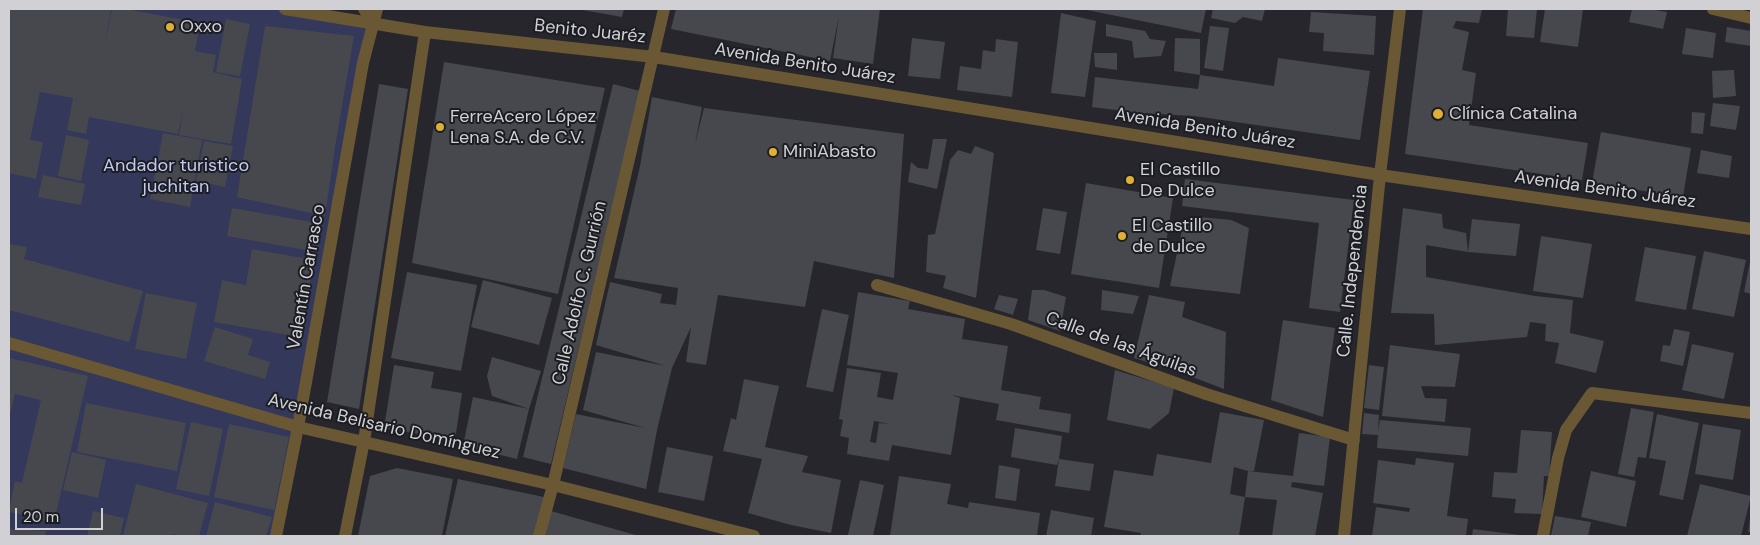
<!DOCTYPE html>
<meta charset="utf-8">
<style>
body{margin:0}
#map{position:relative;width:1760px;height:545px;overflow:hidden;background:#26262c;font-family:"DM Sans",sans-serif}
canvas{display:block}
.frame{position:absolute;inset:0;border:10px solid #d1d1d5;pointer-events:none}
.scale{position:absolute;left:15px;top:508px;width:88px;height:22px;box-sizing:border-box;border:2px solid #d1d1d5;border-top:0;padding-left:6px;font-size:15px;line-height:18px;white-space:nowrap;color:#d1d1d5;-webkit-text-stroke:4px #1c1d22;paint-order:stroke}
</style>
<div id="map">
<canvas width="1760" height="545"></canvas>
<div class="frame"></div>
<div class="scale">20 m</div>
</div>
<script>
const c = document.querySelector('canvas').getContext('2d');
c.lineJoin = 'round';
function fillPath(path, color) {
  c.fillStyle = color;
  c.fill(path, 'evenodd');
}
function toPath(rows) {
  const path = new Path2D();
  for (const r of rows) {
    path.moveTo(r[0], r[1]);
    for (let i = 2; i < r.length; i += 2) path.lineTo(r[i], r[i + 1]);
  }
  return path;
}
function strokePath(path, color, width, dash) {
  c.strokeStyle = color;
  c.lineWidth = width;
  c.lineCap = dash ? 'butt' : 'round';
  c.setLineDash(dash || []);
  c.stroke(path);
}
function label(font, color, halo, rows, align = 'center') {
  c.font = font + ' "DM Sans",sans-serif';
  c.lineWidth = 4;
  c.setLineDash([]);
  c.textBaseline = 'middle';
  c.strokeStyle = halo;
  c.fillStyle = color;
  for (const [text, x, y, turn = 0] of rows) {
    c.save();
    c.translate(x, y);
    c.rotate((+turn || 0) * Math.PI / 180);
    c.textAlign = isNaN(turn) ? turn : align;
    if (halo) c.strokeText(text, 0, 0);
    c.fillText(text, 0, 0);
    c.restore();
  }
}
fillPath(toPath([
 [9,9,285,9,374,24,276,536,9,536]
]), '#34385a');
fillPath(toPath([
 [9,9,111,9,104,48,112,9,126,9,200,23,195,51,216,55,213,72,242,79,231,144,179,135,184,106,178,134,89,117,86,134,67,130,73,98,40,92,30,140,43,142,36,179,9,173],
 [577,9,624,9,622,17],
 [676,9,880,9,873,64,833,58,839,16,830,61,671,29],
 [1082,9,1206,9,1201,33],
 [1213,9,1265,9,1262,21,1243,17,1235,23,1211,18],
 [1423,9,1482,9,1479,23,1456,21,1453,28,1469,32,1462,70,1476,73,1469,125,1588,143,1582,180,1405,154],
 [1508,9,1537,9,1534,38,1506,36],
 [1545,9,1583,9,1578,47,1540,42],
 [1632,9,1649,9,1667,12,1663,29,1629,22],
 [1311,12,1376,16,1374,55,1323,51,1324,33,1309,32],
 [1061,13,1096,21,1085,97,1051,93],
 [226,19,250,24,240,76,216,72],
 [1106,24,1145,31,1150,39,1166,41,1161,56,1134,58,1132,41,1106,36],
 [265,26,354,36,335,147,325,216,237,197],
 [1210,26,1229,28,1223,71,1204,68],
 [1727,27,1751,31,1751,46,1725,42],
 [1686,28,1716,33,1713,58,1682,54],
 [912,38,945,42,940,79,908,76],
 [1175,38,1200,39,1200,75,1174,71],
 [996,39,1018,42,1012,97,957,90,960,66,981,69,983,50,995,52],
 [1094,53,1117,53,1117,70,1095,67],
 [1278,58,1370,71,1360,140,1194,116,1140,113,1092,107,1095,77,1198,89,1200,75,1274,86],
 [444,62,605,88,558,294,412,263],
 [1734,70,1736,96,1713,98,1712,71],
 [379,84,408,89,359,409,327,402],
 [613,84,640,91,551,464,523,457],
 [652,97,702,107,695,144,704,108,904,134,894,278,814,261,805,307,718,295,706,365,686,362,691,327,672,368,657,430,646,489,563,468,576,414,645,428,583,410,596,352,666,366,596,345,610,282,662,294,660,303,676,305,678,288,614,278,640,166],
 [1713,103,1740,106,1736,130,1710,126],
 [1692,112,1705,113,1703,134,1691,133],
 [1601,132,1691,148,1683,197,1592,183],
 [163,133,202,140,190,207,150,199],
 [66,135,89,140,81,181,58,176],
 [933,139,947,139,937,189,908,182,911,162,918,168,928,169],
 [204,141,233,146,225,187,196,181],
 [975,146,994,153,976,298,943,288,946,276,926,272,928,235,935,234,950,160,958,150,971,154],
 [1701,150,1732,156,1729,178,1697,173],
 [43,175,85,184,81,205,38,197],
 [1185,179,1354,200,1340,312,1309,308,1319,223,1182,206],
 [1086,183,1173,198,1159,288,1071,274],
 [232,208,322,224,317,252,227,236],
 [1043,208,1067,212,1060,254,1036,250],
 [1403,208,1442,214,1443,228,1466,233,1468,252,1472,219,1520,224,1516,256,1468,252,1426,245,1426,277,1535,296,1573,300,1570,333,1604,341,1596,373,1555,363,1559,343,1545,341,1546,324,1530,322,1527,337,1435,345,1434,314,1391,313],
 [1200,217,1231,220,1249,228,1240,294,1170,286,1183,225,1194,226],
 [1541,236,1592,244,1583,298,1533,291],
 [9,244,27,247,24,259,143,291,129,342,9,310],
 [1645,247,1696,256,1686,310,1635,301],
 [252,249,314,260,300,337,214,322,222,280,246,285],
 [1704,251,1746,260,1734,317,1692,309],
 [1750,262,1751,262,1751,294,1744,292],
 [407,272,477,285,461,371,391,358],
 [483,280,552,298,539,345,471,327],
 [1032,290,1044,290,1066,297,1060,331,1028,320],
 [1102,290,1139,296,1133,314,1101,310],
 [858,292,910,301,908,309,965,319,962,339,1008,346,1001,390,1041,397,1039,409,1071,414,1069,433,996,420,999,404,951,395,960,398,951,455,892,445,889,461,847,454,849,438,840,436,843,420,839,419,847,368,881,373,877,397,893,400,898,373,847,365],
 [874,421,890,424,879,423,876,443,870,442],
 [146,293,197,303,186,359,135,349],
 [999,295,1018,299,1013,315,994,309],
 [1149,295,1185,302,1182,317,1226,332,1224,389,1182,373,1134,358],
 [822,309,849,315,833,392,806,387],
 [1283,320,1335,328,1323,417,1271,400],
 [215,327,253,339,248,355,270,362,265,379,204,361],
 [1674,329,1690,332,1683,366,1660,361,1663,345,1670,346],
 [1692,344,1734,353,1724,399,1682,390],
 [1390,345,1460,354,1455,387,1421,386,1425,398,1447,399,1445,422,1382,416],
 [492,357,541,371,529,409,492,396,487,376],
 [9,358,88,376,54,522,9,512,15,481,22,483,41,400,15,394,9,418],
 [394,365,434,372,431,388,462,393,455,440,384,428],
 [1369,365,1384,367,1379,410,1364,408],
 [1115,370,1174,388,1169,413,1150,429,1107,420],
 [744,379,779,386,765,447,808,456,802,472,841,480,831,533,791,525,748,513,762,459,723,451,731,418,736,420],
 [473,397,529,409,517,459,463,446],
 [86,403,186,423,177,471,77,452],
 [1631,408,1654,412,1646,458,1638,457,1634,477,1618,474],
 [1220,412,1264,420,1254,471,1248,471,1293,476,1299,433,1330,437,1324,486,1292,482,1291,487,1323,493,1315,536,1272,536,1277,500,1245,497,1248,471,1234,467,1230,494,1245,497,1239,536,1140,536,1141,533,1104,527,1114,470,1153,476,1157,454,1211,463],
 [1364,413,1379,415,1378,432,1380,420,1471,428,1468,456,1377,448,1378,435,1362,434],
 [1657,414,1699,423,1683,500,1659,495,1666,461,1649,458],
 [191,422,223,429,209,496,176,489],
 [229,424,289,437,274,510,214,497],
 [1703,424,1741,430,1733,480,1695,474],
 [1015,428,1062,436,1059,459,1094,464,1090,491,1055,486,1059,459,1057,465,1011,457],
 [1521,430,1552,432,1549,476,1544,476,1542,514,1514,513,1516,499,1492,497,1494,472,1517,473],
 [667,447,713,456,704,501,658,492],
 [72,452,106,460,98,498,63,490],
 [1416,458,1454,463,1447,516,1468,519,1466,536,1372,536,1376,507,1409,512,1410,508,1373,503,1378,460,1415,465],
 [999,465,1020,469,1016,501,995,498],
 [397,468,453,479,442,536,358,536,370,476],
 [1591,471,1636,481,1626,527,1581,517],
 [899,476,951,484,947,504,968,508,969,502,1040,513,1037,536,890,536],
 [458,479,544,497,535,536,445,536],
 [860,480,884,485,873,536,848,535],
 [136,484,208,503,199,536,182,536,172,534,171,536,123,536],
 [1700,484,1751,496,1741,536,1687,536],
 [215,502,272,517,266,536,206,536],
 [1051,510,1094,518,1091,536,1046,536],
 [93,511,124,518,120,536,87,536],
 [551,511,639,536,545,536],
 [1555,516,1591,522,1588,536,1551,536],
 [1750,519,1751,519,1751,533,1748,532],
 [9,529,46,531,45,536,9,536],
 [1473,529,1520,535,1520,536,1472,536]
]), '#47484e');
strokePath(toPath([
 [285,9,425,32,654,57,1380,175,1751,229],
 [364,9,374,24],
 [1713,9,1751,18],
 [877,285,1011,324,1206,394,1354,440],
 [9,343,298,427,553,485,754,536],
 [276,536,298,427,363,63,377,9],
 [345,536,364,441,425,32],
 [539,536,553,485,664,9],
 [1344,536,1380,175,1400,9],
 [1543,536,1558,458,1566,430,1592,393,1751,413]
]), '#695833', 12);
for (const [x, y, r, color] of [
 [170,27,5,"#e0b034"],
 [1438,114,6,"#e0b034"],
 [440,127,5,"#e0b034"],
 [773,152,5,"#e0b034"],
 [1130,180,5,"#e0b034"],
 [1122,236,5,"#e0b034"]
]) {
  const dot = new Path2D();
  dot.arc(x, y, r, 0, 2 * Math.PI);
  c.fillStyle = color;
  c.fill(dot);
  strokePath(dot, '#1c1d22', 2);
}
label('18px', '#d1d1d5', '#1c1d22', [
 ["Oxxo",180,27],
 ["Clínica Catalina",1449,114],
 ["FerreAcero López",450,117],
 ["Lena S.A. de C.V.",450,138],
 ["MiniAbasto",783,152],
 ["El Castillo",1140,170],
 ["De Dulce",1140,191],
 ["El Castillo",1132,226],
 ["de Dulce",1132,247]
], 'left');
label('18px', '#d1d1d5', '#1c1d22', [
 ["Benito Juaréz",590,32,6],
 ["Avenida Benito Juárez",805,64,9],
 ["Avenida Benito Juárez",1205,129,9],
 ["Avenida Benito Juárez",1605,190,8],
 ["Calle. Independencia",1353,271,-84],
 ["Valentín Carrasco",307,277,-80],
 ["Calle Adolfo C. Gurrión",580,293,-77],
 ["Calle de las Águilas",1121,345,20],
 ["Avenida Belisario Domínguez",384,427,13]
]);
label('18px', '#c3caf3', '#1c1d22', [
 ["Andador turistico",176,166],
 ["juchitan",176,187]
]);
</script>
